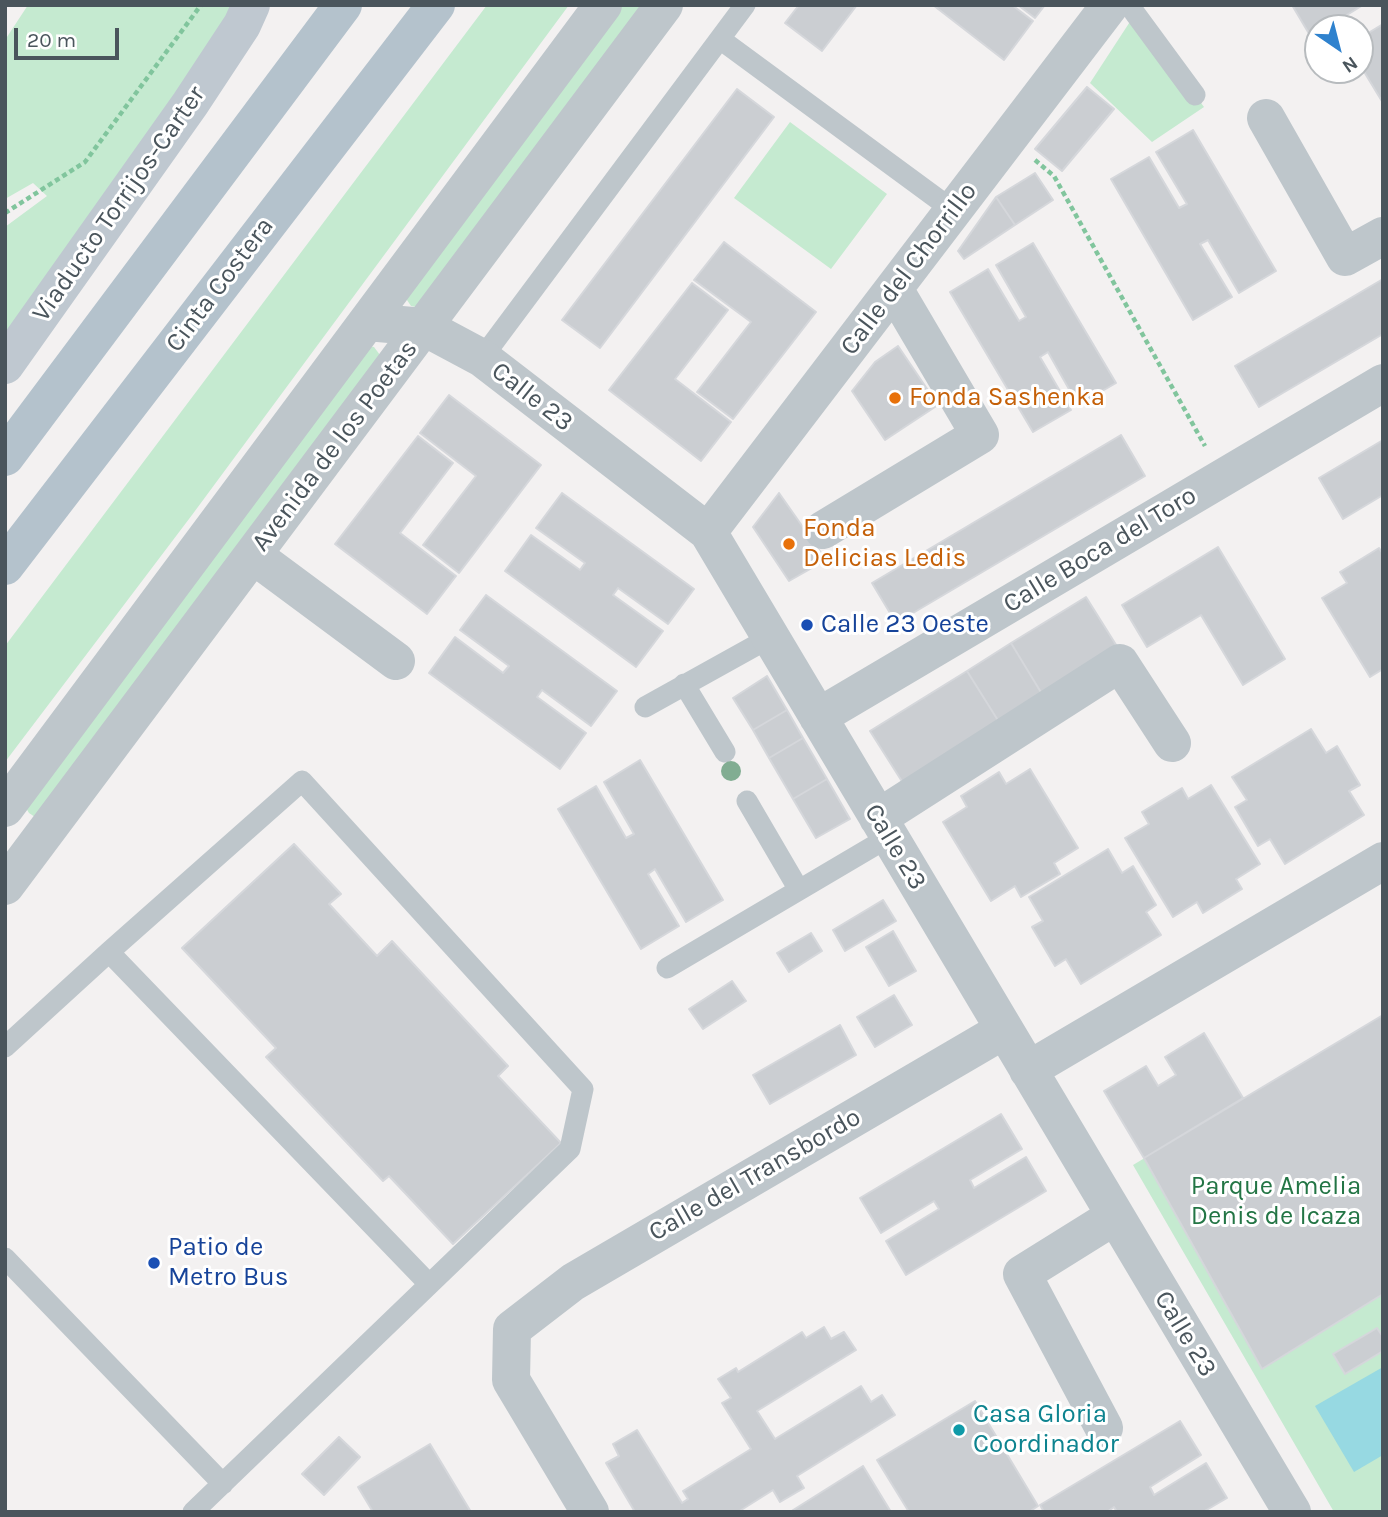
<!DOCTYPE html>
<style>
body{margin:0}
#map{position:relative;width:1388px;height:1517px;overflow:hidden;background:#f3f1f1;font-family:Karla,sans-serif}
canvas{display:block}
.frame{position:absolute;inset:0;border:7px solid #4a555c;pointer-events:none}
.north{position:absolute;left:1304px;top:14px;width:70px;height:70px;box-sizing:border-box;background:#fff;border:2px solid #b7bbbe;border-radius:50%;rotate:145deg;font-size:19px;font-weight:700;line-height:28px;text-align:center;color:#4a555c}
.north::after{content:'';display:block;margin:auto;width:24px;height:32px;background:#2f82ce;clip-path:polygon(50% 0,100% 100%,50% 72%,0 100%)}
.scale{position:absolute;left:14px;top:28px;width:105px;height:32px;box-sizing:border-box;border:4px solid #4a555c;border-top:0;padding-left:9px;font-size:21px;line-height:24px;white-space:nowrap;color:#4a555c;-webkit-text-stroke:5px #fff;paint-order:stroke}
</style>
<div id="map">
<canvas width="1388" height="1517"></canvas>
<div class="frame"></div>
<div class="north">N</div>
<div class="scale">20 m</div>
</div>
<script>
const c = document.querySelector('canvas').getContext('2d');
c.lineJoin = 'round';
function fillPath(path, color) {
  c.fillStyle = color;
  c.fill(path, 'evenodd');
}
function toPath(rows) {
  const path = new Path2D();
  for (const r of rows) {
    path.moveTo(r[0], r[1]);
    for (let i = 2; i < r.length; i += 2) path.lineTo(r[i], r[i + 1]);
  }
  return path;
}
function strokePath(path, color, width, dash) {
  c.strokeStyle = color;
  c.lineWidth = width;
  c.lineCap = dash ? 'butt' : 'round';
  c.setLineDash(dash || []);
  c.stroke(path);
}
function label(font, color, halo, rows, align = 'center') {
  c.font = font + ' Karla,sans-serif';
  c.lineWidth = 6;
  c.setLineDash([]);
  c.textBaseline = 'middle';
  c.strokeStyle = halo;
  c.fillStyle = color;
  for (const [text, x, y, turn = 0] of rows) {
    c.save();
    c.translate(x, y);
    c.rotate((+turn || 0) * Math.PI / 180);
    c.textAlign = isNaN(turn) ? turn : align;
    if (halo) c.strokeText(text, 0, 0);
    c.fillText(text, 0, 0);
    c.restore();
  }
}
fillPath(toPath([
 [28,5,237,5,5,341,5,227,47,196,33,183,5,199,5,40],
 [487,5,569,5,192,515,5,762,5,646],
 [619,5,650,5,416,307,411,306,405,297],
 [1135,14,1204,107,1152,142,1090,83],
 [790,122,887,194,831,269,734,198],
 [369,346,374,347,380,355,35,817,29,813,26,808],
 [1383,1015,1383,1512,1334,1512,1133,1165]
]), '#c5ead0');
fillPath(toPath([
 [1383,1367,1383,1455,1354,1472,1315,1406]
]), '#97d9e2');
const building = toPath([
 [799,5,857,5,822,51,785,23,799,5],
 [933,5,1012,5,1033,21,1004,60,933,5],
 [1018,5,1045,5,1035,18,1018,5],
 [1292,5,1363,5,1326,28,1318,28,1318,33,1311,37,1292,5],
 [1383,24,1383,103,1360,65,1360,38,1383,24],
 [1087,87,1114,109,1062,171,1035,149,1087,87],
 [737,89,774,117,600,348,562,320,737,89],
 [1193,130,1276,271,1239,293,1208,240,1200,244,1232,297,1193,320,1111,179,1149,157,1179,208,1187,204,1156,152,1193,130],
 [1035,173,1053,200,1015,225,996,197,1035,173],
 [996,197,1015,225,964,259,958,251,996,197],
 [724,242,816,312,733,419,697,392,751,322,694,280,724,242],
 [1033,243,1116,383,1078,405,1048,352,1040,357,1071,410,1033,432,950,292,988,269,1019,321,1026,317,996,265,1033,243],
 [1383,279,1383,334,1259,407,1235,366,1383,279],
 [692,283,728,310,675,379,731,422,701,461,609,390,692,283],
 [898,346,938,405,885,440,852,391,875,362,898,346],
 [449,395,541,465,459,573,423,545,476,476,420,433,449,395],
 [1121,435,1145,476,896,623,872,583,1121,435],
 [418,436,453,463,400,533,456,576,427,614,335,544,418,436],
 [1383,440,1383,495,1343,519,1319,478,1383,440],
 [562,493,694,589,668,624,618,588,613,595,663,631,636,667,505,571,531,535,580,570,585,563,536,528,562,493],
 [779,493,826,560,789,581,753,527,779,493],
 [1218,547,1285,659,1243,685,1201,615,1147,647,1122,605,1218,547],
 [1379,548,1383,554,1383,669,1370,677,1322,598,1347,583,1340,572,1379,548],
 [486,595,617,691,591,726,542,690,537,697,586,733,560,769,429,673,455,637,503,673,509,666,460,630,486,595],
 [1086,597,1118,648,1042,694,1011,643,1086,597],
 [1011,643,1042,694,999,722,967,671,1011,643],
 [967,671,999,722,903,783,870,731,967,671],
 [767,676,787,710,753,730,733,698,767,676],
 [787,710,803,738,769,758,753,730,787,710],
 [1311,729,1326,753,1337,746,1360,785,1349,791,1364,815,1285,864,1270,839,1258,846,1235,807,1247,800,1232,777,1311,729],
 [803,738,827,779,793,799,769,758,803,738],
 [640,760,723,900,686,922,655,869,648,874,679,926,641,949,558,809,596,786,626,838,634,834,604,782,640,760],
 [1030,769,1078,848,1054,863,1060,874,1021,897,1015,886,991,901,943,822,967,807,961,796,999,772,1006,784,1030,769],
 [827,779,850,819,816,838,793,799,827,779],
 [1211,785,1260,864,1236,879,1242,889,1203,913,1197,902,1173,917,1125,838,1149,824,1142,812,1182,788,1188,799,1211,785],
 [294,844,341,894,329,904,377,956,392,941,508,1066,498,1076,561,1143,453,1244,389,1176,383,1181,266,1057,276,1048,182,948,294,844],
 [1108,849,1122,873,1133,866,1156,905,1146,912,1161,935,1081,984,1066,959,1055,966,1032,927,1043,921,1029,897,1108,849],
 [883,900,896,921,845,951,833,930,883,900],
 [893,931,916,971,889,986,866,947,893,931],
 [811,933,822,951,789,972,777,953,811,933],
 [732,981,746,1001,703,1029,689,1009,732,981],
 [894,995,912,1025,875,1047,857,1017,894,995],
 [1383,1015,1383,1294,1262,1369,1144,1158,1383,1015],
 [840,1025,856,1055,770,1104,753,1075,840,1025],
 [1204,1033,1243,1098,1144,1158,1104,1091,1146,1066,1158,1086,1176,1075,1165,1057,1204,1033],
 [1001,1114,1022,1149,970,1180,974,1188,1026,1157,1046,1191,906,1275,886,1241,939,1209,934,1201,881,1233,860,1198,1001,1114],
 [824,1327,831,1339,844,1332,856,1350,757,1411,775,1439,861,1386,871,1402,882,1395,895,1415,797,1476,804,1488,780,1502,773,1490,738,1512,635,1512,606,1463,619,1456,613,1444,637,1430,682,1503,688,1499,683,1491,751,1449,722,1403,731,1398,718,1379,736,1368,738,1372,802,1332,806,1338,824,1327],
 [1377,1328,1383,1337,1383,1351,1345,1374,1333,1354,1377,1328],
 [975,1401,1038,1506,1029,1512,909,1512,877,1460,975,1401],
 [1180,1421,1201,1455,1150,1487,1154,1495,1206,1463,1227,1498,1203,1512,1117,1512,1114,1507,1107,1512,1044,1512,1040,1505,1180,1421],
 [339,1437,360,1457,324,1495,302,1474,339,1437],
 [430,1444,471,1512,373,1512,358,1487,430,1444],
 [863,1466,891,1512,790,1512,863,1466]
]);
fillPath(building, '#cbced2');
strokePath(building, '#d5d7db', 2);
strokePath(toPath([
 [1035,160,1054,176,1205,446],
 [5,213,85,162,201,5]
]), '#81c59d', 4.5, [5, 3.5]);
strokePath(toPath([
 [1134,12,1195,95],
 [720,39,954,211],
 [482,358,745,5],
 [684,684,725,752],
 [645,707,771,637],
 [747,801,799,890],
 [109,952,429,1284],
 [667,968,889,837],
 [5,1047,109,952,302,781,583,1089,570,1149,193,1512],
 [5,1258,223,1484]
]), '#bec6cb', 21);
strokePath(toPath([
 [1266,118,1345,257,1383,236],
 [367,322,424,327,482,358,708,532,1292,1512],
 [823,530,980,435,894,289],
 [708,532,1110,5],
 [253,555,396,661],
 [818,717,1383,383],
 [5,808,603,5],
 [878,818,1120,663,1172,743],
 [5,886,664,5],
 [1028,1070,1383,861],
 [1104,1428,1022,1274,1115,1216],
 [590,1512,511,1380,512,1329,573,1282,1004,1030]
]), '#bec6cb', 38);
strokePath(toPath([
 [5,365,190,104,242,25,251,5]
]), '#bfc8d0', 38);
strokePath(toPath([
 [5,457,343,5],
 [5,566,436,5]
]), '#b4c2cc', 38);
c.fillStyle = '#81ad92';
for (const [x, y] of [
 [731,771]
]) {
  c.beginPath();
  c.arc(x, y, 10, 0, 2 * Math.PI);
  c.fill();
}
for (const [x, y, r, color] of [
 [895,398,7,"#e8710a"],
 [789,544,7,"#e8710a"],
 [807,625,7,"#1a4fb4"],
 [154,1263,7,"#1a4fb4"],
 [959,1430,7,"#0f9aa8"]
]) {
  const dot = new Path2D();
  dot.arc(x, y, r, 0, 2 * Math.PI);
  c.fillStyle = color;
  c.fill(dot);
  strokePath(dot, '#fff', 2.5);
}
label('26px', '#4a555c', '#fff', [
 ["Viaducto Torrijos-Carter",119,204,-55],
 ["Calle del Chorrillo",909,269,-53],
 ["Cinta Costera",220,285,-53],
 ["Calle 23",532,397,38],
 ["Avenida de los Poetas",335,446,-53],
 ["Calle Boca del Toro",1100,550,-31],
 ["Calle 23",895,847,59],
 ["Calle del Transbordo",755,1175,-30],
 ["Calle 23",1185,1334,59]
]);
label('26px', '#c56008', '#fff', [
 ["Fonda Sashenka",909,398],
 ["Fonda",803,529],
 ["Delicias Ledis",803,559]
], 'left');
label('26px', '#164399', '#fff', [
 ["Calle 23 Oeste",821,625],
 ["Patio de",168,1248],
 ["Metro Bus",168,1278]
], 'left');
label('26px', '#237545', '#fff', [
 ["Parque Amelia",1276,1187],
 ["Denis de Icaza",1276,1217]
]);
label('26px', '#0d838f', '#fff', [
 ["Casa Gloria",973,1415],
 ["Coordinador",973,1445]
], 'left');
</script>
